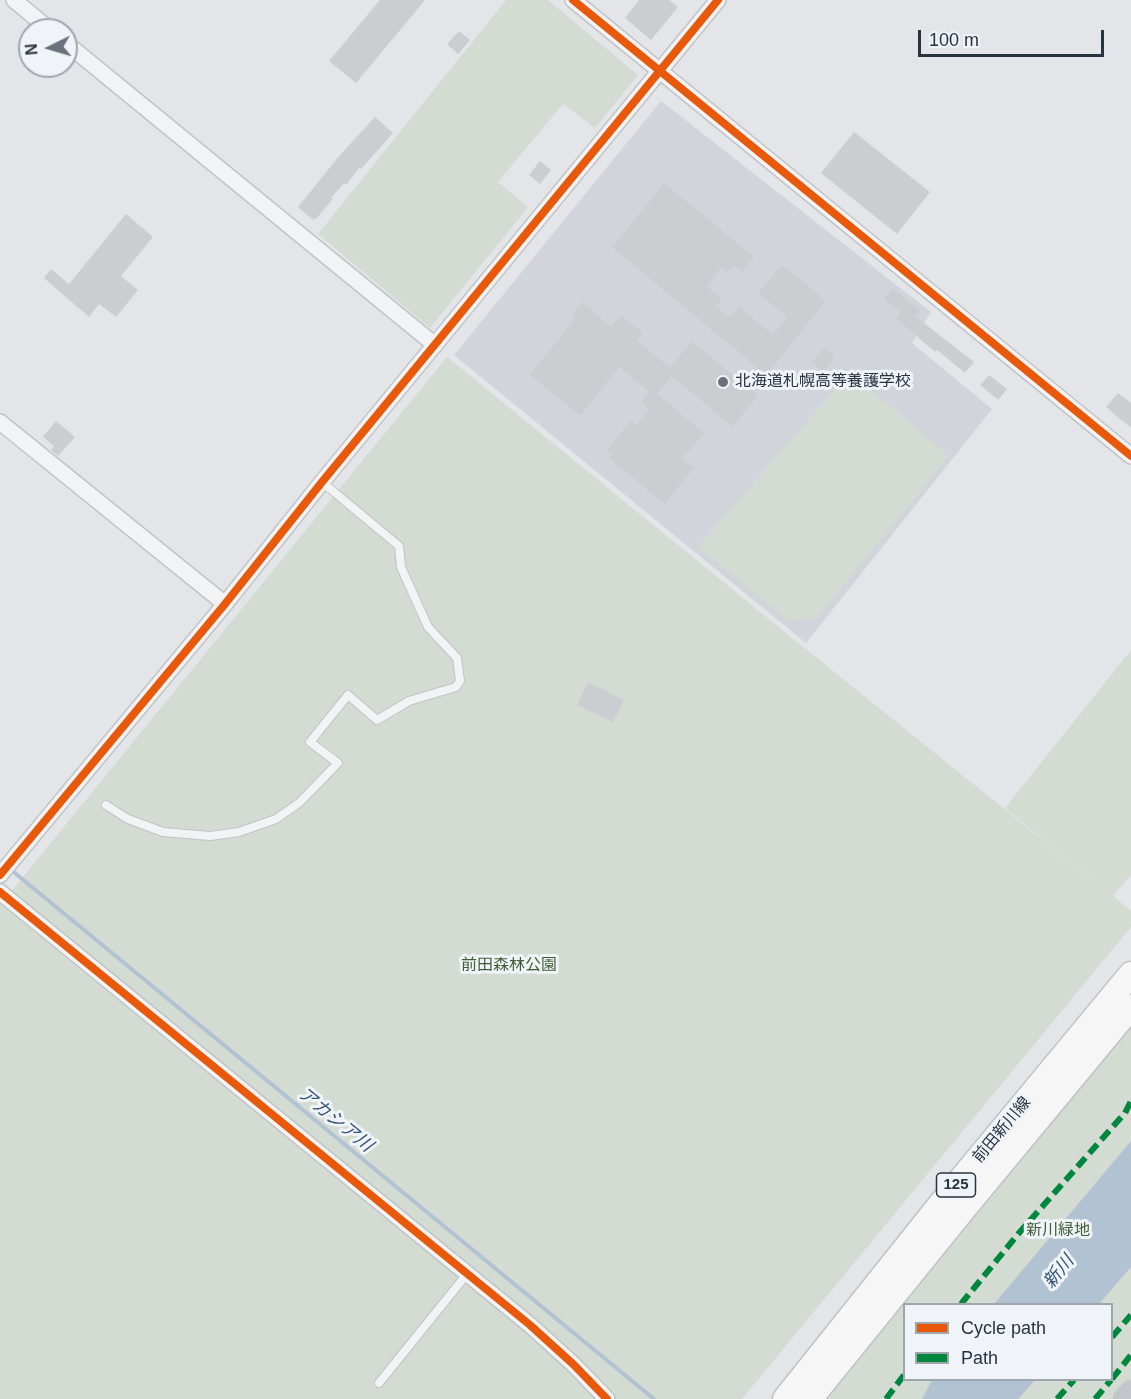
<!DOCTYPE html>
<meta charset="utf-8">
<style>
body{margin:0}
#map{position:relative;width:1131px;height:1399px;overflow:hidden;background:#e3e5e8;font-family:Arial,sans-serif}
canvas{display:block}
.legend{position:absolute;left:903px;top:1303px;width:210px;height:78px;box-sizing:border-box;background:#f0f3f7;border:2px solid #a0a6ae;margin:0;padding:8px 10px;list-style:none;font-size:18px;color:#293341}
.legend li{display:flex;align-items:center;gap:12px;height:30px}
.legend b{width:30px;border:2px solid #a0a6ae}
.north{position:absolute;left:18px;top:18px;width:60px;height:60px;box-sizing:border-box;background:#f0f3f7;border:2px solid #a0a6ae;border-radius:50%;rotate:265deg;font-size:16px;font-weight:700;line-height:24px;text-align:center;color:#293341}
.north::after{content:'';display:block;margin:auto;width:21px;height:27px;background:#6a717b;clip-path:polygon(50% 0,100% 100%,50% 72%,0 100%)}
.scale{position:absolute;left:918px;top:30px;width:186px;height:27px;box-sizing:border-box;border:3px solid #293341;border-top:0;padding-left:8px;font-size:18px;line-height:21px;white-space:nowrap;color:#293341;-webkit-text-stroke:4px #f0f3f7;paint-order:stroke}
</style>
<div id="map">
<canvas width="1131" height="1399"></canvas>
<ul class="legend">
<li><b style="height:8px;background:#e8590c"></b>Cycle path</li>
<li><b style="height:8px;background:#00873e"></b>Path</li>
</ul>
<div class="north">N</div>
<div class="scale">100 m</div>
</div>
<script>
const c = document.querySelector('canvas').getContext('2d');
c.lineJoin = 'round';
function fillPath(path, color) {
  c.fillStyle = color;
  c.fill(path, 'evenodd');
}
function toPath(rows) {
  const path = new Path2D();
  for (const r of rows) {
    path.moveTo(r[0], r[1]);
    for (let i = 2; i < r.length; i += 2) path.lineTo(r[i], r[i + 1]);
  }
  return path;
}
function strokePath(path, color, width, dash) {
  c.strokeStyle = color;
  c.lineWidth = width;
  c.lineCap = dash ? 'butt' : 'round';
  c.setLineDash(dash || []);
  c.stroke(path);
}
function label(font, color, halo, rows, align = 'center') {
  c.font = font + ' Arial,"Noto Sans JP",sans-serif';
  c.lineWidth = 6;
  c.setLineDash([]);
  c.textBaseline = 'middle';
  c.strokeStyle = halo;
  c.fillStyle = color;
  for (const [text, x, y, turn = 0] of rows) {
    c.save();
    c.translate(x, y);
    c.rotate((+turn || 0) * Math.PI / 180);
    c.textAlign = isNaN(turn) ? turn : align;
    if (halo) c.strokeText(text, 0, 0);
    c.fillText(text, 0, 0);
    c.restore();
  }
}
fillPath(toPath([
 [661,101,931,312,912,343,992,409,806,643,454,355]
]), '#d1d5db');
fillPath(toPath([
 [506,0,548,0,638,75,595,128,563,104,498,182,528,207,430,328,318,234],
 [447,357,797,642,1100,886,1005,808,1131,650,1131,875,1113,896,1131,911,1131,927,742,1399,0,1399,0,903,1,904],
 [850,372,949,456,817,618,788,620,698,547],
 [1131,1026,1131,1380,1115,1399,826,1399],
 [904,1304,1112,1304,1112,1380,904,1380]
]), '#d4dbd3');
fillPath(toPath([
 [1131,1141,1131,1267,1099,1304,994,1304],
 [932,1380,1035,1380,1018,1399,922,1399]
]), '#b1c2d3');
strokePath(toPath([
 [10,869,654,1399]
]), '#b1c2d3', 4);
fillPath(toPath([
 [380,0,425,0,356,83,329,61],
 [639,0,669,0,678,7,651,40,625,18],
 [459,31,470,40,458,54,447,44],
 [375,117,393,133,361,169,359,168,346,185,344,183,331,198,333,199,316,219,314,218,313,220,298,207,340,155],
 [854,132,930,192,897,234,821,173],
 [540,161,551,170,540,184,529,175],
 [664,183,754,257,742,272,734,265,728,272,722,267,707,286,722,298,716,306,730,318,739,307,773,335,787,317,758,293,782,265,826,301,766,375,612,247],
 [126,214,153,237,121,276,138,290,116,317,99,304,89,317,44,278,51,269,69,284],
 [893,288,920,310,915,316,974,362,965,373,937,350,935,352,896,318,900,312,884,299],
 [582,302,611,327,621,315,643,333,637,340,670,368,692,341,758,395,733,427,672,376,657,394,704,433,682,459,694,468,665,504,609,458,612,455,607,450,631,421,636,425,649,409,641,402,649,392,620,367,580,416,530,375,576,318,572,315],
 [824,347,835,356,823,372,812,362],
 [989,375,1007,389,998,400,980,385],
 [1118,393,1131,403,1131,428,1106,407],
 [56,421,75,437,58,456,51,450,54,446,43,437],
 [588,682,624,700,613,722,577,705]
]), '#cbcdd0');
const lane = toPath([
 [106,805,128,819,163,832,210,836,239,832,276,819,299,803,338,763,310,742,348,695,377,720,409,701,456,687,460,681,457,658,428,627,401,567,399,546,322,482],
 [379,1383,467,1274]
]);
const street = toPath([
 [14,0,50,30],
 [573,0,1131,456],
 [66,43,435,345],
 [0,422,225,604],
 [0,875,225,604,322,482,718,0],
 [0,892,530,1325,573,1364,607,1399]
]);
const primary = toPath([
 [785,1399,943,1201,1131,974],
 [810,1399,963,1210,1131,1007]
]);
strokePath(lane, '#c1c3c6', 10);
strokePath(street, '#c1c3c6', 18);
strokePath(primary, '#bfc2c5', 27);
strokePath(lane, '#f2f3f4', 8);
strokePath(street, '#f2f3f4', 15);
strokePath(toPath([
 [1123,1399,1131,1390]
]), '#c3c6ca', 21);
strokePath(primary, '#f6f6f7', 24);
strokePath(toPath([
 [961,1304,1019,1233,1125,1113,1131,1101],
 [1112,1337,1131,1315],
 [1112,1379,1131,1355],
 [886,1399,904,1375],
 [1057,1399,1074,1380],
 [1095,1399,1111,1380]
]), '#00873e', 6, [12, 6]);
strokePath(toPath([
 [573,0,1131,456],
 [0,875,225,604,322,482,718,0],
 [0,892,530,1325,573,1364,607,1399]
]), '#e8590c', 8);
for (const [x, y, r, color] of [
 [723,382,6,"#6a717b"]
]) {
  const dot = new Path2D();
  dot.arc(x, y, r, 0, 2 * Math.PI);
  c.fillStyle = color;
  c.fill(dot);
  strokePath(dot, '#f0f3f7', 2);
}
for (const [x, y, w] of [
 [956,1185,39]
]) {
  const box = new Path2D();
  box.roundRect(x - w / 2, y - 12, w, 24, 4.5);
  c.fillStyle = '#f0f3f7';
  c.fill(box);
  strokePath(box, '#293341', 1.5);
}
label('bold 15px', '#293341', null, [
 ["125",956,1185]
]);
label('16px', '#293341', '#f0f3f7', [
 ["北海道札幌高等養護学校",735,382]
], 'left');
label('16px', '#3f5d36', '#f0f3f7', [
 ["前田森林公園",509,966],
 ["新川緑地",1058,1231]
]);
label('16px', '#293341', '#f0f3f7', [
 ["前田新川線",1002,1130,-50]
]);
label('italic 18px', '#335376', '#f0f3f7', [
 ["アカシア川",335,1120,39],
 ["新川",1059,1272,-51]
]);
</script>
